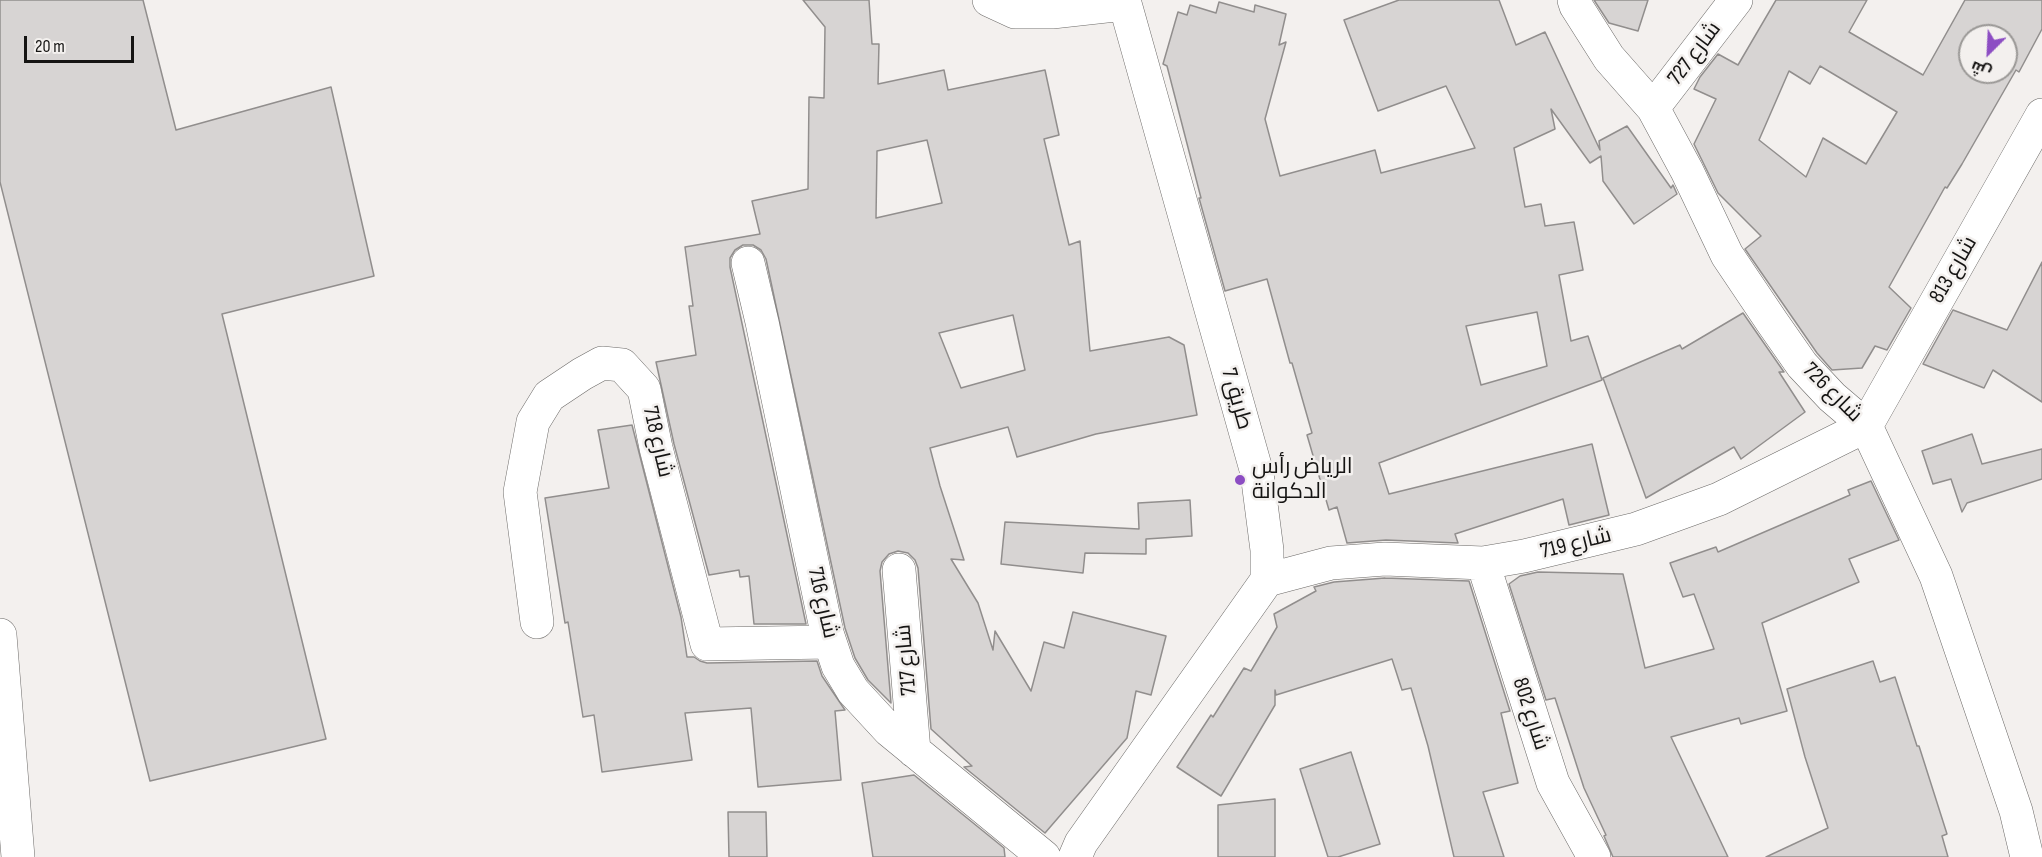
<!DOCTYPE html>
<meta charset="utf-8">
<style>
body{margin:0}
#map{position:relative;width:2042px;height:857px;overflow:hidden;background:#f3f0ee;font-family:"Sofia Sans Condensed",Cairo,sans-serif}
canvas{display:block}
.north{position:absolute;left:1958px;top:24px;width:60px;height:60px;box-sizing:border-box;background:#f3f0ee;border:2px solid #9a9896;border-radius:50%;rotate:204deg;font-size:16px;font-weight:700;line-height:24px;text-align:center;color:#151413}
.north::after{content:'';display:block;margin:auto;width:21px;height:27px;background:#8c4dc3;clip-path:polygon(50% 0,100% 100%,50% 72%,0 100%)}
.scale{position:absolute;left:24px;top:36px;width:110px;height:27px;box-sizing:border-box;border:3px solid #151413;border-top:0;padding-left:8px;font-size:18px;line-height:21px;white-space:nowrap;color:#151413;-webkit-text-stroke:4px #f3f0ee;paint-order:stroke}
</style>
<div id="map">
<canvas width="2042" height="857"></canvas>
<div class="north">ش</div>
<div class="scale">20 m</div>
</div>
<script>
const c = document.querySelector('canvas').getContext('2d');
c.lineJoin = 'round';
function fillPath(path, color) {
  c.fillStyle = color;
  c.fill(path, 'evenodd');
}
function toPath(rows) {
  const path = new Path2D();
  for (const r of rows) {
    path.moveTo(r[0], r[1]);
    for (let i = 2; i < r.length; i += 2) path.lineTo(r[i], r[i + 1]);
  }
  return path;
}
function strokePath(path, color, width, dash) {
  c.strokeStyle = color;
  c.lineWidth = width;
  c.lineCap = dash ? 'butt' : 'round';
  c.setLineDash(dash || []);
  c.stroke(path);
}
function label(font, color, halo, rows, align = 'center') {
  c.font = font + ' "Sofia Sans Condensed",Cairo,sans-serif';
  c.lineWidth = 5;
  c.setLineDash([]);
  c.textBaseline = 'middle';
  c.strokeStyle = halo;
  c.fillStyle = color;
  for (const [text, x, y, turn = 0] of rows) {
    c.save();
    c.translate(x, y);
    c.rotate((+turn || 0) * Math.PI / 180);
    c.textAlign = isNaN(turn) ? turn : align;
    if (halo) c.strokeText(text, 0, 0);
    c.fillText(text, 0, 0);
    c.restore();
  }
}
const building = toPath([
 [0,0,143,0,176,130,331,87,374,276,222,314,326,739,150,781,0,182,0,0],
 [803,0,869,0,872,44,879,44,878,84,944,70,948,90,1045,70,1059,135,1044,139,1069,245,1080,241,1090,351,1169,337,1184,345,1197,415,1096,434,1017,457,1008,427,930,448,940,486,964,560,951,559,978,603,993,650,995,631,1031,691,1044,642,1064,648,1073,612,1166,636,1151,695,1136,691,1127,738,1045,833,964,767,972,766,931,729,918,568,915,560,908,553,898,551,889,554,882,562,880,571,891,703,868,680,855,658,845,628,766,259,761,250,753,245,743,245,735,250,730,258,730,267,806,624,754,624,749,576,740,577,739,570,709,575,674,444,656,362,696,355,689,306,693,306,685,247,760,234,752,201,808,189,809,97,824,98,825,27,803,0],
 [927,140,942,203,876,218,877,151,927,140],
 [1013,315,1025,370,961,388,939,333,1013,315],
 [1399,0,1499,0,1516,45,1545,32,1600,150,1599,141,1627,126,1671,188,1673,185,1677,194,1634,224,1603,181,1601,156,1590,163,1551,109,1555,129,1514,148,1525,207,1541,204,1545,226,1574,222,1583,270,1559,275,1571,341,1588,336,1602,380,1379,463,1389,494,1592,444,1609,515,1569,525,1563,499,1455,534,1458,543,1386,540,1347,543,1337,507,1329,510,1307,435,1312,433,1292,363,1290,363,1267,279,1225,291,1199,198,1201,198,1167,66,1163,64,1178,12,1187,15,1190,5,1216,13,1219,2,1254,12,1255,5,1286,14,1279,45,1286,42,1265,119,1280,176,1375,150,1381,173,1475,148,1446,86,1378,111,1344,20,1399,0],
 [1537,312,1547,366,1481,385,1466,326,1537,312],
 [1594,0,1648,0,1638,31,1609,23,1594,0],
 [1776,0,1867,0,1849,32,1923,75,1965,0,2042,0,2042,29,2019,72,2016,70,1962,164,1947,188,1945,187,1889,287,1911,308,1887,350,1875,346,1862,368,1832,370,1817,353,1745,249,1761,236,1718,193,1694,144,1716,99,1694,89,1700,77,1718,54,1738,65,1776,0],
 [1970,36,2006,36,2006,72,1970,72,1970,36],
 [1820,66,1897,112,1866,164,1823,138,1806,177,1759,140,1789,71,1810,84,1820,66],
 [2042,262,2042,402,1993,370,1984,388,1923,364,1953,310,2007,330,2042,262],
 [1743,313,1784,372,1779,372,1805,412,1741,459,1734,447,1646,498,1603,378,1680,345,1682,349,1743,313],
 [632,425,681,617,687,657,694,657,700,661,707,663,817,661,822,676,845,710,835,711,841,780,758,787,751,708,685,713,692,760,602,772,594,715,583,717,568,622,565,623,545,498,609,488,598,430,632,425],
 [1972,434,1982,464,2042,449,2042,479,1967,503,1962,512,1951,479,1933,484,1922,451,1972,434],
 [1871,481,1899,540,1849,559,1859,582,1762,623,1787,711,1741,724,1739,718,1671,737,1728,857,1613,857,1604,836,1606,835,1584,788,1555,698,1546,700,1509,584,1520,576,1538,572,1623,574,1645,668,1714,649,1694,594,1683,597,1670,563,1716,547,1718,552,1850,495,1848,490,1871,481],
 [1190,500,1192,536,1146,539,1146,554,1085,553,1083,573,1001,564,1005,522,1139,529,1138,503,1190,500],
 [1385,578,1469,581,1510,711,1501,713,1518,783,1483,792,1504,857,1454,857,1428,746,1411,688,1402,690,1392,659,1276,695,1275,690,1275,705,1221,796,1177,767,1211,715,1213,717,1244,668,1251,671,1277,627,1274,614,1316,591,1314,587,1334,582,1385,578],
 [1873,661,1880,682,1895,677,1917,746,1919,746,1947,834,1942,836,1948,857,1766,857,1828,828,1805,757,1787,689,1873,661],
 [1351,752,1380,844,1338,857,1328,857,1300,769,1351,752],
 [914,775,1004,848,1005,857,873,857,862,783,914,775],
 [1275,799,1275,857,1218,857,1218,805,1275,799],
 [728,812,766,812,767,857,729,857,728,812]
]);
fillPath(building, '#d7d4d3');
strokePath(building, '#918e8d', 1.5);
const street = toPath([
 [989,0,1015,12,1052,12,1124,4],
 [1574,0,1576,6,1609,58,1653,108,1687,171,1727,255,1772,322,1802,365,1832,397,1866,426,1936,576,2016,811,2027,857],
 [1653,108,1736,0],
 [748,263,762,322,827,633,838,666,853,691,889,730,1044,857],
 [1866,426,2042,115],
 [1483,563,1553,783,1594,857],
 [899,570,914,751],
 [1267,580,1331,563,1385,559,1483,563,1524,556,1636,529,1719,499,1866,426],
 [537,622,520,492,533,422,549,396,582,374,602,363,622,365,644,389,656,448,707,644,830,642],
 [0,635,18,857],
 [1075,857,1081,843,1267,580,1267,550,1257,473,1124,0]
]);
strokePath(street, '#6c6a68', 34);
strokePath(street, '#fff', 33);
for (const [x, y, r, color] of [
 [1240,480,6,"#8c4dc3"]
]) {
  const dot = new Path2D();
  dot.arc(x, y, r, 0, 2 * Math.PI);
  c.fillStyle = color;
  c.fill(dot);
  strokePath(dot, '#f3f0ee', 2);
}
label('22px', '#151413', '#f3f0ee', [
 ["شارع 727",1695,54,-53],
 ["شارع 813",1954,270,-60],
 ["شارع 726",1832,393,45],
 ["7 طريق",1236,399,74],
 ["شارع 718",657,442,77],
 ["شارع 719",1576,544,-14],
 ["شارع 716",822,603,77],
 ["شارع 717",907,660,-95],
 ["شارع 802",1530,714,72]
]);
label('22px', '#151413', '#f3f0ee', [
 ["الرياض رأس",1252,467],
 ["الدكوانة",1252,492]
], 'left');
</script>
